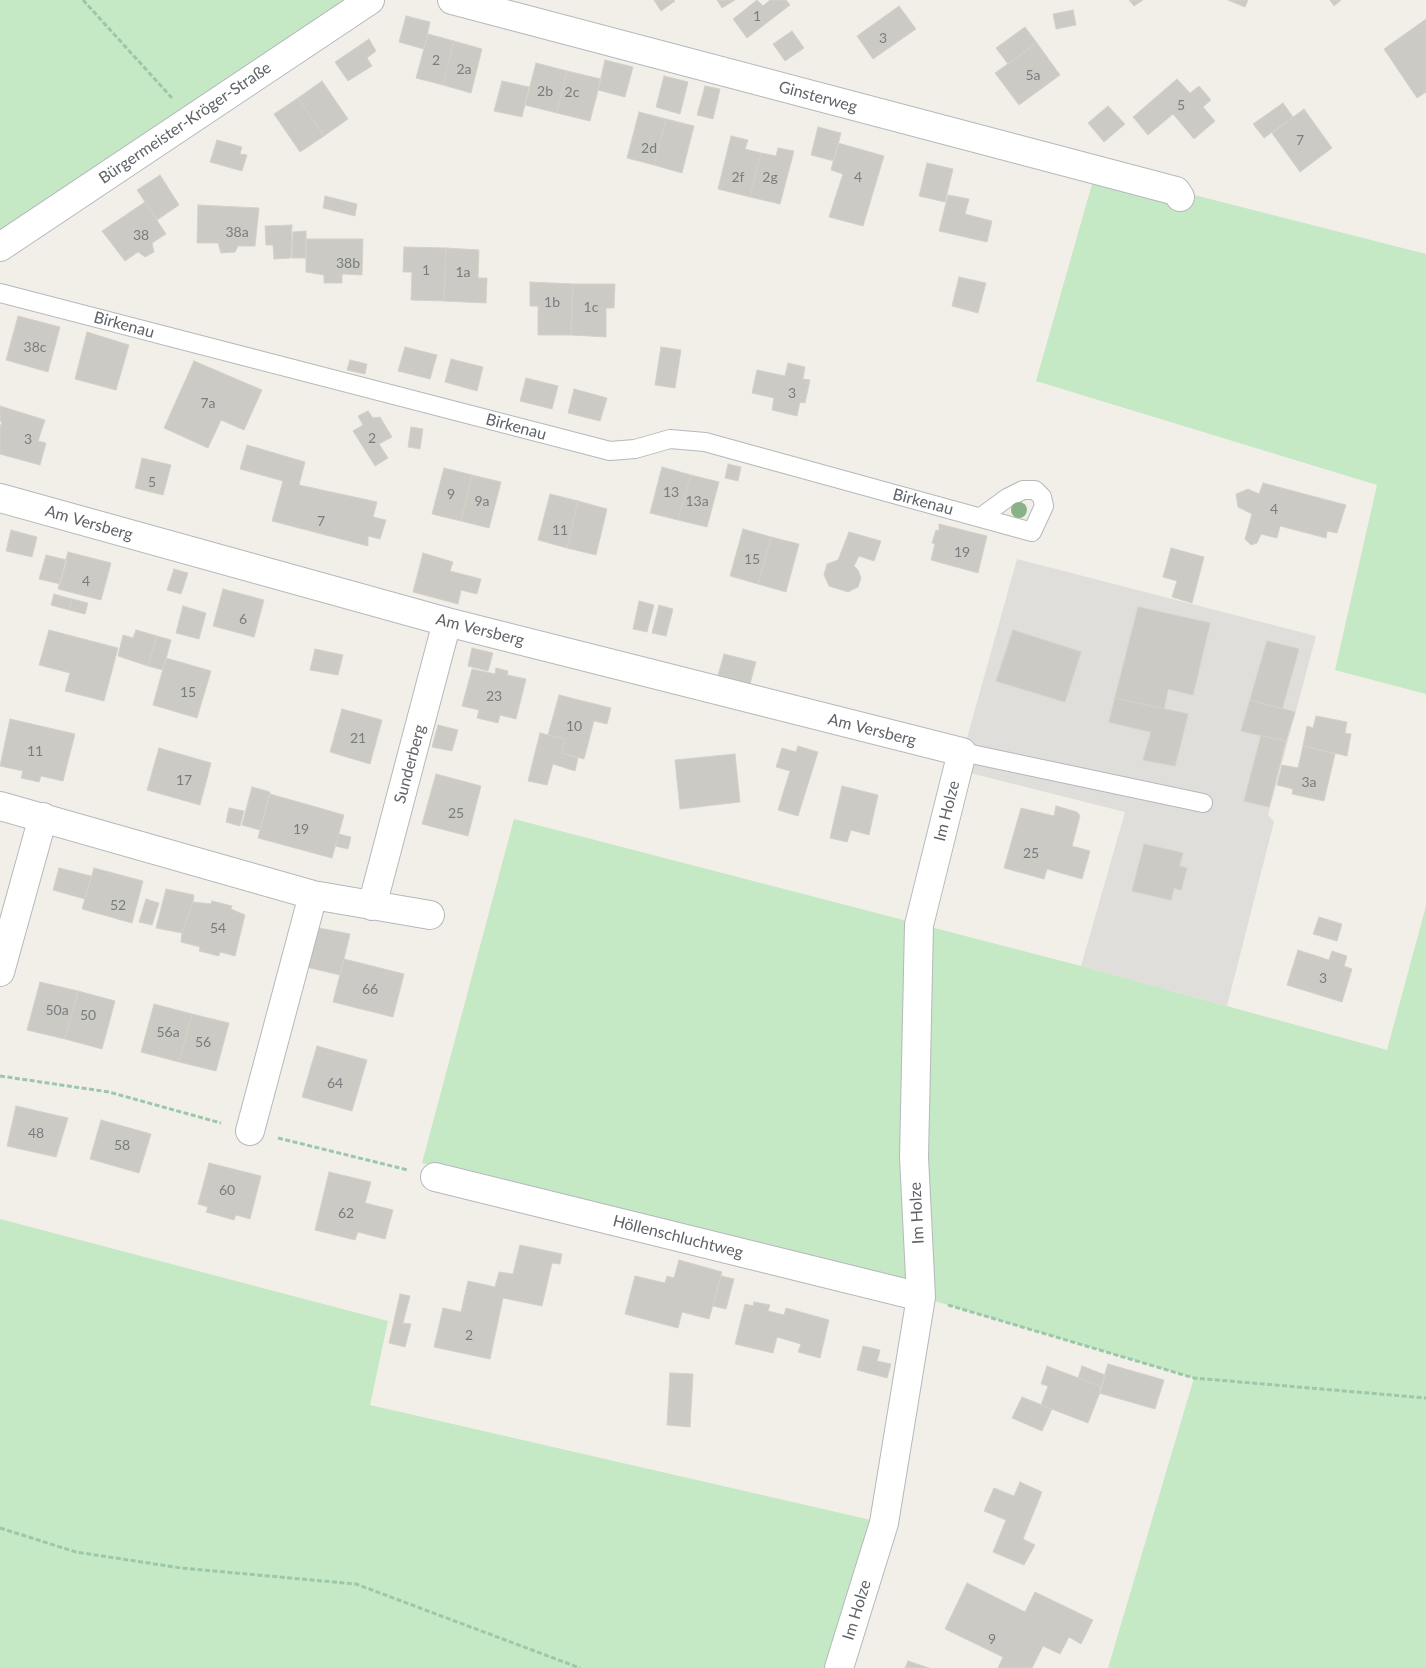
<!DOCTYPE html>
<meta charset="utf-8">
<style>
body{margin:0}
canvas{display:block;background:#f1efe8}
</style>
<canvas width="1426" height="1668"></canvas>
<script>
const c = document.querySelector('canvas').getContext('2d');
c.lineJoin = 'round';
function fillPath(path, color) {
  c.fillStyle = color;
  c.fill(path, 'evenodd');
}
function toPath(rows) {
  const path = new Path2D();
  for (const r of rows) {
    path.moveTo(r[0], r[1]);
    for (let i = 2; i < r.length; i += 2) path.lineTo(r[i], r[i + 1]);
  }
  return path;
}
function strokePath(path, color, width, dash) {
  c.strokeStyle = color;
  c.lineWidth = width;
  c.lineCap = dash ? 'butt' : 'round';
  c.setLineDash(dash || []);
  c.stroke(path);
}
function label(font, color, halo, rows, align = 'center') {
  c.font = font + ' Lato,sans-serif';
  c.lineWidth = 4;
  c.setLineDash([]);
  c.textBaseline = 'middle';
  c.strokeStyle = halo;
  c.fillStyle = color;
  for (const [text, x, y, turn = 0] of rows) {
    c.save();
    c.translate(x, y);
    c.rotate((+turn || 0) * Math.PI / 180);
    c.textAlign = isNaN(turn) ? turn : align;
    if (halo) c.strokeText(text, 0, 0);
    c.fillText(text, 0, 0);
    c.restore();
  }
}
fillPath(toPath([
 [1017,559,1316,636,1268,815,1274,822,1227,1006,1081,966,1125,812,958,770]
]), '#e0deda');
fillPath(toPath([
 [0,0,370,0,0,249],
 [1096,170,1426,254,1426,694,1335,670,1377,485,1036,381],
 [514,819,1081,966,1387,1050,1426,906,1426,1668,1108,1668,1194,1378,921,1297,422,1163],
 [0,1219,388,1321,370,1405,884,1523,839,1668,0,1668]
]), '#c5e8c5');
const building = toPath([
 [654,0,674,0,675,1,661,11,654,0],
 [717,0,735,0,722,8,717,0],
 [757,0,763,6,770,0,786,0,790,5,747,38,733,19,757,0],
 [1129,0,1143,0,1134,6,1129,0],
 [1228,0,1248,0,1245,7,1228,0],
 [1330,0,1341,0,1334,6,1330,0],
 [899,6,916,29,873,59,857,36,899,6],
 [1073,10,1076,25,1056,29,1053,14,1073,10],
 [406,16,430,22,424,49,399,42,406,16],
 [1426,19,1426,92,1417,98,1384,49,1426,19],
 [1025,27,1037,43,1008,64,996,48,1025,27],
 [792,31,804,48,785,61,773,44,792,31],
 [428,34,454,41,443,85,416,78,428,34],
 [369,39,376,51,367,58,372,66,348,81,335,62,369,39],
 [454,41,482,49,471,93,443,85,454,41],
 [1037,43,1060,75,1019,105,995,73,1037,43],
 [605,60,633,67,625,97,598,90,605,60],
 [536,63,567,71,557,113,525,105,536,63],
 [567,71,601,79,590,121,557,113,567,71],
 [664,76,688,82,680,114,656,107,664,76],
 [1177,79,1190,93,1199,86,1211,100,1203,107,1215,121,1194,139,1173,114,1148,135,1133,117,1177,79],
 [322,81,348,119,324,136,298,98,322,81],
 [502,81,529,87,522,117,494,111,502,81],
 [705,86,720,89,713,119,697,115,705,86],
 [298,98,324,136,300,152,274,114,298,98],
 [1283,103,1293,117,1264,138,1253,124,1283,103],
 [1108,106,1125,124,1104,142,1088,123,1108,106],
 [1304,109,1332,148,1300,172,1272,133,1304,109],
 [639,112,666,119,654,165,627,158,639,112],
 [666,119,694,126,682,173,654,165,666,119],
 [818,127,841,133,834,161,811,155,818,127],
 [731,136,748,140,745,149,761,153,750,197,718,189,731,136],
 [217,140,242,147,240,154,247,155,242,171,210,162,217,140],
 [838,143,884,156,863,226,829,217,843,174,831,170,838,143],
 [778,148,794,151,780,204,750,197,761,153,776,156,778,148],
 [927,163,953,169,945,202,919,196,927,163],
 [160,175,179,205,157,220,137,190,160,175],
 [948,195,969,199,965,214,992,221,987,242,939,231,948,195],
 [325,196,357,204,355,216,323,208,325,196],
 [145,202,166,234,152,243,154,252,145,257,138,252,125,261,102,231,145,202],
 [198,205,259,208,255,246,238,246,235,252,221,253,218,243,197,243,198,205],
 [292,225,291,258,274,259,273,245,266,245,265,226,292,225],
 [306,231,306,258,292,258,293,232,306,231],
 [306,239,363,239,362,275,342,274,342,283,324,283,324,275,306,272,306,239],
 [404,247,446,248,444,301,411,300,412,272,403,272,404,247],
 [446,248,479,250,478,278,487,278,486,303,444,301,446,248],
 [959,277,986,283,978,313,952,306,959,277],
 [530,282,573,284,571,335,538,335,538,306,530,306,530,282],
 [573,284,615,284,614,308,606,308,606,337,571,335,573,284],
 [18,316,60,327,48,372,6,360,18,316],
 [87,332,129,345,116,390,75,379,87,332],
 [405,347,437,355,430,379,398,371,405,347],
 [661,347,681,350,675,388,655,385,661,347],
 [451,359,483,367,477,391,445,382,451,359],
 [350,360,367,364,365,374,347,370,350,360],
 [194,361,262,390,244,430,221,420,208,448,164,428,194,361],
 [788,363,805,367,803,379,810,380,805,403,800,402,797,416,772,410,774,398,752,393,757,370,785,376,788,363],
 [526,378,558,386,552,409,520,401,526,378],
 [574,389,607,398,600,421,568,413,574,389],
 [0,406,45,420,38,441,46,443,40,465,0,454,0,427,2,422,0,421,0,406],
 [368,411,373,418,380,417,392,437,379,444,388,458,375,466,353,431,363,425,358,416,368,411],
 [411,427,423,429,420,449,408,447,411,427],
 [247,445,305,462,299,485,377,502,373,517,386,520,380,539,368,536,368,546,272,521,283,481,240,469,247,445],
 [142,458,171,465,163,495,135,488,142,458],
 [728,464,741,467,738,481,725,478,728,464],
 [662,467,691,475,678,520,650,513,662,467],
 [444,468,472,475,461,521,432,514,444,468],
 [472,475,501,482,489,528,461,521,472,475],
 [691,475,719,482,707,527,678,520,691,475],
 [1263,483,1346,505,1337,533,1327,531,1326,538,1280,526,1277,538,1261,534,1257,543,1251,545,1245,539,1252,514,1238,507,1236,494,1248,489,1259,494,1263,483],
 [550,494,578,501,567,548,538,540,550,494],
 [578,501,607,509,596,555,567,548,578,501],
 [939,524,987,536,978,573,931,560,935,544,932,543,936,530,939,531,939,524],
 [743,529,771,537,758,584,730,576,743,529],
 [11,530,37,537,32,557,6,551,11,530],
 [849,532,881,541,874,561,859,556,854,566,858,570,861,578,858,587,848,592,829,586,824,575,827,564,838,560,849,532],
 [771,537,799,544,786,592,758,584,771,537],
 [1171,548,1204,557,1192,603,1172,597,1177,581,1163,577,1171,548],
 [68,552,111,563,101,600,58,589,68,552],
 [423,553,453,562,450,571,481,579,477,594,461,590,458,604,413,592,423,553],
 [46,555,67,560,60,584,39,579,46,555],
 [174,569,188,573,181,594,167,590,174,569],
 [223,589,264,600,254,637,213,626,223,589],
 [54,594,72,599,69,610,51,605,54,594],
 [72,599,88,603,85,614,69,610,72,599],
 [639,601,654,605,647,632,633,629,639,601],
 [659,605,673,609,666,636,652,633,659,605],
 [183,606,206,613,199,639,176,633,183,606],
 [1138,607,1210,623,1193,695,1168,689,1164,709,1115,698,1138,607],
 [49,630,118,648,104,701,65,691,70,673,39,665,49,630],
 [136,630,157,636,148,666,118,656,123,635,133,638,136,630],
 [1013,630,1081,652,1065,702,996,681,1013,630],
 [157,636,171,640,163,670,148,666,157,636],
 [1267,641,1299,649,1282,709,1250,700,1267,641],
 [472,648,493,653,488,671,468,666,472,648],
 [315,649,343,655,338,675,310,670,315,649],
 [724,654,756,662,750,684,718,675,724,654],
 [166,658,211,671,197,718,153,705,166,658],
 [496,668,508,671,507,675,526,679,516,719,500,715,498,723,477,718,479,710,462,706,472,669,495,674,496,668],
 [559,695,611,708,607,724,594,721,584,759,562,753,565,739,548,735,559,695],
 [1115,698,1188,714,1175,766,1143,760,1151,732,1109,722,1115,698],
 [1250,700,1295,712,1286,741,1241,731,1250,700],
 [342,709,382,720,370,764,330,752,342,709],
 [1316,716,1347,722,1345,733,1351,734,1347,756,1303,746,1307,726,1313,728,1316,716],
 [10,719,75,734,63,781,41,776,39,782,21,778,23,771,0,766,10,719],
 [438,725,458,730,452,751,432,747,438,725],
 [540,733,565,739,562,753,578,758,575,771,553,764,547,785,528,781,540,733],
 [1261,736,1286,741,1269,807,1244,801,1261,736],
 [798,746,818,752,798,816,778,810,790,771,776,767,782,748,796,752,798,746],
 [1303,746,1335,754,1324,801,1292,794,1293,789,1277,785,1282,765,1298,768,1303,746],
 [159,748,211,763,200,805,147,790,159,748],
 [735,754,740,802,680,809,675,760,735,754],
 [436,774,481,786,468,836,422,824,436,774],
 [842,786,878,795,869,835,851,830,847,842,830,838,842,786],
 [252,787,270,792,260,830,242,825,252,787],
 [270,794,344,815,332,858,258,838,270,794],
 [1056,806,1077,812,1080,816,1072,846,1090,851,1082,879,1047,869,1044,879,1004,868,1021,808,1054,816,1056,806],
 [229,808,244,811,240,826,226,822,229,808],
 [339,834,351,837,348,849,335,846,339,834],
 [1144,844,1183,853,1179,866,1187,868,1181,890,1174,888,1171,900,1132,891,1144,844],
 [59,868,91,876,85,899,53,890,59,868],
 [94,868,143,881,132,923,82,909,94,868],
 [166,889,194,895,193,902,182,933,156,928,166,889],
 [146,899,159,903,152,925,139,922,146,899],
 [212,901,232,906,231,909,245,915,235,956,220,952,219,956,199,951,200,947,181,942,182,933,193,902,211,904,212,901],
 [1319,917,1342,924,1337,941,1313,934,1319,917],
 [314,927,350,934,340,975,302,966,314,927],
 [1298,950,1329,960,1332,951,1347,956,1344,966,1352,969,1342,1002,1287,985,1298,950],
 [344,959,404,974,393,1017,333,1002,344,959],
 [40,982,78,991,65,1039,27,1030,40,982],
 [78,991,115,1001,102,1049,65,1039,78,991],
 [154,1004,192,1014,179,1062,141,1052,154,1004],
 [192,1014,229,1023,216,1071,179,1062,192,1014],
 [317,1046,367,1060,352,1111,302,1097,317,1046],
 [16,1106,68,1118,56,1157,7,1146,16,1106],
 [101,1120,151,1134,139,1173,90,1159,101,1120],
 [209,1163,261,1176,250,1219,236,1215,234,1220,206,1212,208,1207,198,1204,209,1163],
 [329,1172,371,1182,365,1203,393,1210,385,1239,358,1232,355,1240,315,1230,329,1172],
 [520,1245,562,1254,560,1264,552,1263,542,1306,503,1298,490,1359,434,1347,443,1308,461,1312,468,1281,495,1287,499,1272,513,1274,520,1245],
 [679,1260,722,1272,709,1319,682,1312,678,1328,625,1314,635,1276,665,1283,667,1276,674,1278,679,1260],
 [721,1276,734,1279,726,1309,713,1306,721,1276],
 [400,1294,410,1296,403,1323,411,1324,405,1347,389,1343,400,1294],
 [754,1302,770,1305,768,1311,784,1315,786,1308,829,1320,820,1358,798,1352,801,1344,777,1337,773,1353,735,1344,745,1304,753,1306,754,1302],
 [863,1346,880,1350,877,1361,891,1364,887,1378,857,1370,863,1346],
 [1108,1364,1164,1380,1155,1409,1099,1393,1108,1364],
 [1047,1366,1102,1387,1088,1423,1041,1405,1048,1386,1041,1384,1047,1366],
 [1082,1366,1105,1375,1102,1387,1078,1378,1082,1366],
 [670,1373,693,1374,690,1427,667,1425,670,1373],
 [1022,1397,1052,1409,1042,1431,1012,1418,1022,1397],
 [1020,1482,1042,1492,1023,1539,1035,1545,1024,1565,993,1552,1006,1520,984,1511,994,1488,1014,1496,1020,1482],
 [967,1583,1025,1612,1035,1592,1093,1620,1081,1644,1069,1637,1060,1654,1043,1646,1032,1668,998,1668,1003,1657,945,1629,967,1583],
 [908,1661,929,1668,905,1668,908,1661]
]);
fillPath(building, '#cccac5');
strokePath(building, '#d6d1c6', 1);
const lane = toPath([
 [0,293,610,451,635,449,670,439,705,442,1032,532,1044,506,1042,497,1035,490,1023,490,1007,498,981,517],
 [962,752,1203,803]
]);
const street = toPath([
 [452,0,1176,191,1180,197],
 [0,247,370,0],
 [0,498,447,622,962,752,919,925,914,1157,921,1297,884,1523,839,1668],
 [0,806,313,895,430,915],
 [372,906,447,622],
 [0,972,43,817],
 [250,1131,313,895],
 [435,1177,921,1297]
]);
strokePath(lane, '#b5b8bc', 20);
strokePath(street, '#b5b8bc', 30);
strokePath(toPath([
 [83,0,172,98],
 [0,1076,109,1092,221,1123],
 [278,1138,408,1170],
 [948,1305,1194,1378,1426,1398],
 [0,1528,76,1552,181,1568,356,1584,580,1668]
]), '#9cc7a9', 3, [5, 2.5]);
strokePath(lane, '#fff', 18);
strokePath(street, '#fff', 28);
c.fillStyle = '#89b387';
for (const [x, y] of [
 [1019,510]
]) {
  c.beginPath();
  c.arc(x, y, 8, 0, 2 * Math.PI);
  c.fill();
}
label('14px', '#7a7d7f', null, [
 ["1",757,16],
 ["3",883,38],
 ["2",436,60],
 ["2a",464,69],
 ["5a",1033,75],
 ["2b",545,91],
 ["2c",572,92],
 ["5",1181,105],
 ["7",1300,140],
 ["2d",649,148],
 ["2f",738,177],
 ["2g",770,177],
 ["4",858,177],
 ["38a",237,232],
 ["38",141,235],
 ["38b",348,263],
 ["1",426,270],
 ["1a",463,272],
 ["1b",552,302],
 ["1c",591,307],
 ["38c",35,347],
 ["3",792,393],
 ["7a",208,403],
 ["2",372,438],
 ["3",28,439],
 ["5",152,482],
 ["13",671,492],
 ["9",451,494],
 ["9a",482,501],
 ["13a",697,501],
 ["4",1274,509],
 ["7",321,521],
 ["11",560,530],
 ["19",962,552],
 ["15",752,559],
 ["4",86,581],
 ["6",243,619],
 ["15",188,692],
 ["23",494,696],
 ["10",574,726],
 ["21",358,738],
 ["11",35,751],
 ["17",184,780],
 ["3a",1309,782],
 ["25",456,813],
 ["19",301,829],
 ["25",1031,853],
 ["52",118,905],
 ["54",218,928],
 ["3",1323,978],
 ["66",370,989],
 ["50a",57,1010],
 ["50",88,1015],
 ["56a",168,1032],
 ["56",203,1042],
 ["64",335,1083],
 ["48",36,1133],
 ["58",122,1145],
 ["60",227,1190],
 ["62",346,1213],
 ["2",469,1335],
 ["9",992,1639]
]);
label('16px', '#5f6368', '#fff', [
 ["Ginsterweg",818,97,15],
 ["Bürgermeister-Kröger-Straße",185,123,-34],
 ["Birkenau",124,325,15],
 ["Birkenau",516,427,15],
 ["Birkenau",923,502,15],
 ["Am Versberg",89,523,16],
 ["Am Versberg",480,630,14],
 ["Am Versberg",872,730,14],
 ["Sunderberg",410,764,-75],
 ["Im Holze",947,811,-76],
 ["Im Holze",917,1213,-93],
 ["Höllenschluchtweg",678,1237,14],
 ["Im Holze",857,1610,-73]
]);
</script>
